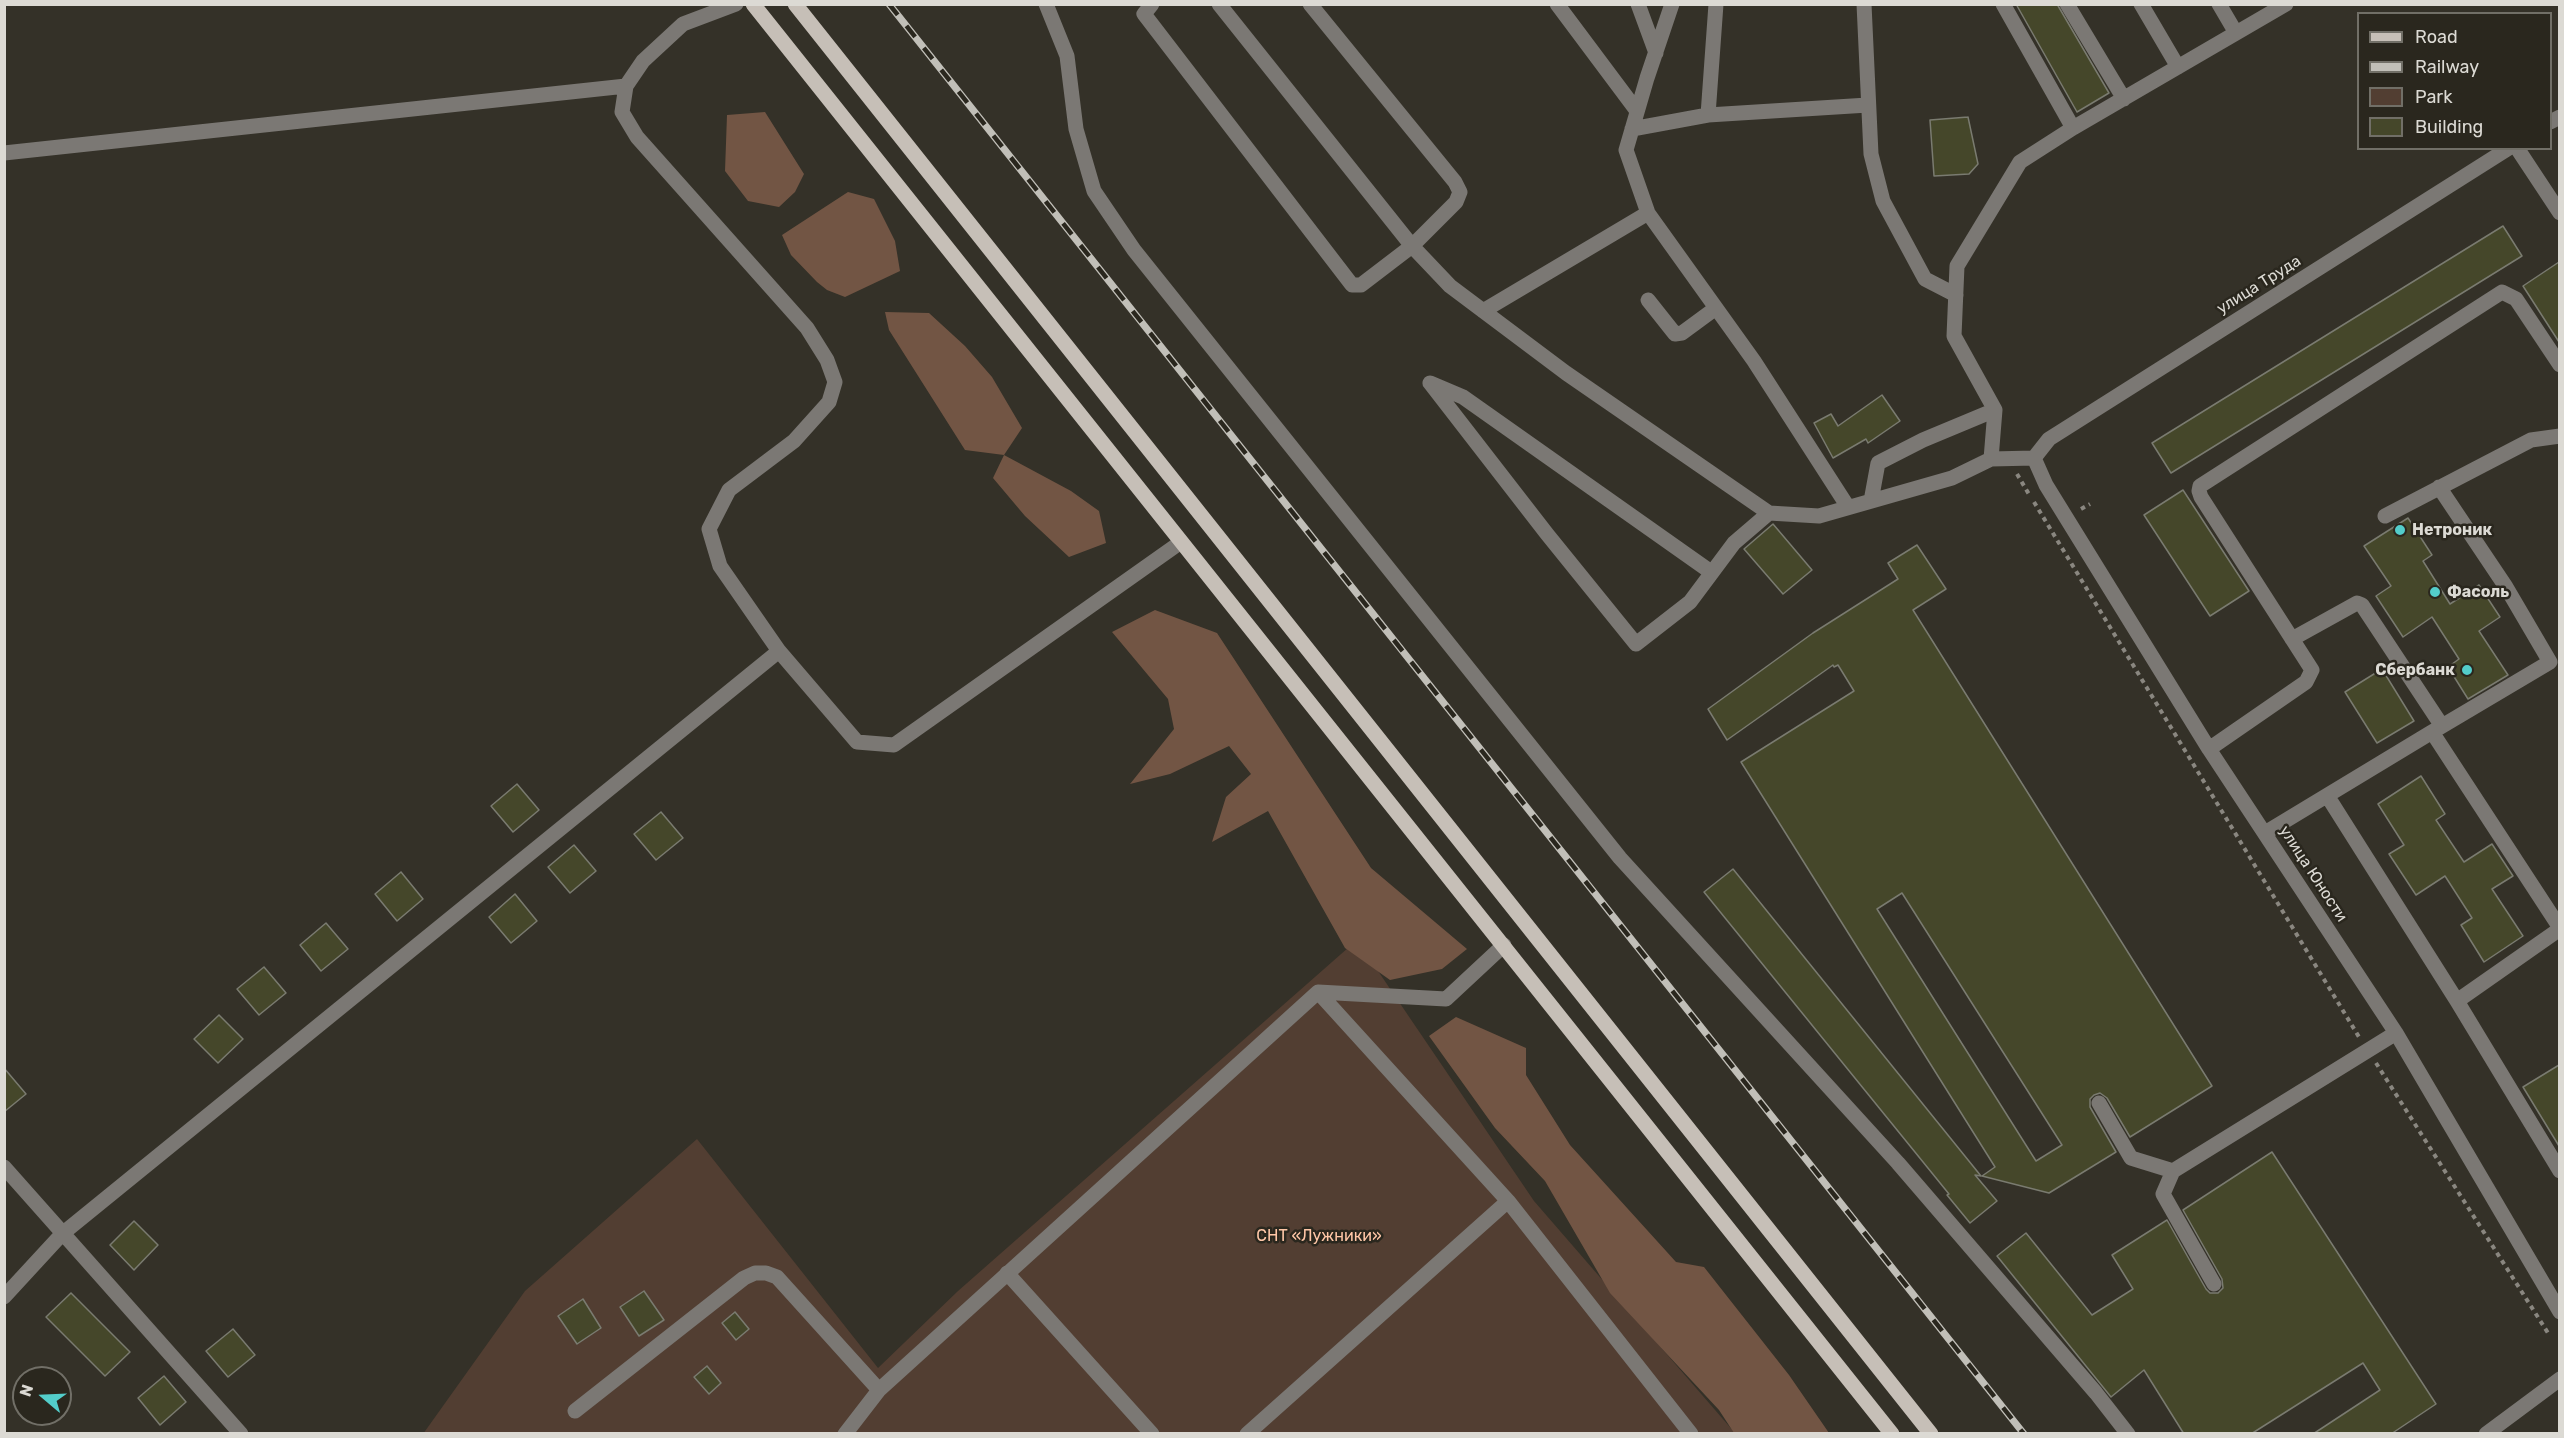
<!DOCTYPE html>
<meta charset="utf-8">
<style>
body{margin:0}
#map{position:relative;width:2564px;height:1438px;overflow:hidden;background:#343128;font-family:Rubik,sans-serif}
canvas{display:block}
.frame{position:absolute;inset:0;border:6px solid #dcdad4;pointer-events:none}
.legend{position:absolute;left:2357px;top:12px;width:195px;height:138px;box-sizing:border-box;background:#2a271e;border:2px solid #716f67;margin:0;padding:8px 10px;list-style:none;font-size:18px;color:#dcdad4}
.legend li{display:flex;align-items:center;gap:12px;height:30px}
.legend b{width:30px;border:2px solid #716f67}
.north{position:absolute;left:12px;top:1366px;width:60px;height:60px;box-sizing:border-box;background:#2a271e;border:2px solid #716f67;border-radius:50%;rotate:289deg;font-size:16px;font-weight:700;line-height:24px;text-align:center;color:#dcdad4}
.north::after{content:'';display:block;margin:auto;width:21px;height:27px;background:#53cdca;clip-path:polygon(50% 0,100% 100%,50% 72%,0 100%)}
</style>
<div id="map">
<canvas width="2564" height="1438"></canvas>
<div class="frame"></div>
<ul class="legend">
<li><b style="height:8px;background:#c6bfb7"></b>Road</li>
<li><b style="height:8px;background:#c1bfb8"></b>Railway</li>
<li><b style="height:16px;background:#523e32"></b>Park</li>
<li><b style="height:16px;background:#45472a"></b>Building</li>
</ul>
<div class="north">N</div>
</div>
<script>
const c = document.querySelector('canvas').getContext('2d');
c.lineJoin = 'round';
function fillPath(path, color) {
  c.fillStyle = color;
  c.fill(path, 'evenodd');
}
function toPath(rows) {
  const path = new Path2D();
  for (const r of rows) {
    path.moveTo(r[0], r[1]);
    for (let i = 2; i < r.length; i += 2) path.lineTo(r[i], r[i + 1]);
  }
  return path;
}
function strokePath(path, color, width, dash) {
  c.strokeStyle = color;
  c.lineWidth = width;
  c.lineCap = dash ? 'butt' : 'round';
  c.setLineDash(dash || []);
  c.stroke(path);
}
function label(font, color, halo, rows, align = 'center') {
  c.font = font + ' Rubik,sans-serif';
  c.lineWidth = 5;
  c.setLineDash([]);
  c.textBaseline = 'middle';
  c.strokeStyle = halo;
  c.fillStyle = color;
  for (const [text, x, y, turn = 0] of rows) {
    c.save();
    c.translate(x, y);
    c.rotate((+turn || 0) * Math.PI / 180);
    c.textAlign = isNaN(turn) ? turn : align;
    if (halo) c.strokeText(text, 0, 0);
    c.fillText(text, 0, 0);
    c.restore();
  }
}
fillPath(toPath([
 [1357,940,1534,1201,1735,1433,423,1434,525,1291,697,1139,878,1368,958,1291]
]), '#523e32');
fillPath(toPath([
 [765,112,804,174,795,192,779,207,748,201,725,171,727,115],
 [848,192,874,199,895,241,900,271,845,297,827,290,817,282,791,255,782,235],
 [885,312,929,313,965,346,992,377,1022,428,1004,455,1071,491,1099,511,1106,543,1069,557,1025,516,993,478,1004,455,965,450,889,330],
 [1155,610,1217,633,1371,868,1467,949,1442,969,1390,980,1345,948,1268,811,1212,842,1226,797,1251,774,1229,746,1170,774,1130,784,1174,729,1168,699,1112,632],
 [1456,1017,1526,1048,1526,1075,1570,1145,1676,1262,1704,1267,1789,1375,1829,1433,1734,1433,1719,1410,1610,1293,1545,1181,1495,1128,1429,1036]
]), '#725544');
const building = toPath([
 [2016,4,2057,4,2109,93,2077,112,2016,4],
 [1968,117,1978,164,1969,174,1934,176,1930,120,1968,117],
 [2503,226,2522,256,2171,473,2152,443,2503,226],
 [2559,262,2559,342,2523,286,2559,262],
 [1882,395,1900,421,1868,443,1866,439,1833,458,1814,423,1831,414,1838,426,1882,395],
 [2183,490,2249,591,2210,616,2144,515,2183,490],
 [2408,518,2432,555,2423,561,2450,604,2479,585,2500,617,2479,631,2508,675,2468,699,2448,667,2459,659,2432,617,2403,637,2376,596,2391,586,2364,546,2408,518],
 [1773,524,1812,570,1783,594,1744,549,1773,524],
 [1917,545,1946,589,1913,610,2212,1086,2130,1137,2107,1098,2100,1093,2094,1095,2090,1099,2090,1107,2116,1152,2049,1193,1982,1176,1995,1167,1741,762,1854,691,1838,665,1834,667,1833,665,1727,740,1708,709,1813,633,1898,579,1888,563,1917,545],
 [1902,893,2062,1145,2036,1161,1877,909,1902,893],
 [2382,669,2414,721,2377,743,2345,692,2382,669],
 [2421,776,2445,814,2436,820,2464,862,2492,844,2513,876,2492,889,2523,936,2484,962,2461,925,2472,918,2445,876,2416,895,2389,854,2404,845,2378,804,2421,776],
 [517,784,539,810,513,832,491,806,517,784],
 [661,812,683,838,656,860,634,834,661,812],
 [574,845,596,871,570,893,548,867,574,845],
 [1733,869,1981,1176,1975,1175,1997,1201,1970,1223,1947,1195,1949,1194,1704,892,1733,869],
 [401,872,423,899,397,921,375,894,401,872],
 [515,894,537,921,511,943,489,917,515,894],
 [326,923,348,949,321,971,300,945,326,923],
 [264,967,286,993,259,1015,237,989,264,967],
 [219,1015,243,1039,218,1063,194,1039,219,1015],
 [2559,1065,2559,1146,2523,1087,2559,1065],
 [4,1068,26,1094,4,1112,4,1068],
 [2272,1152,2436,1404,2391,1434,2313,1434,2380,1390,2363,1363,2251,1434,2184,1434,2144,1370,2111,1397,1997,1256,2026,1233,2092,1315,2133,1289,2112,1255,2167,1220,2206,1289,2210,1293,2218,1293,2223,1288,2222,1279,2183,1210,2272,1152],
 [134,1221,158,1245,134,1270,110,1245,134,1221],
 [644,1291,664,1320,639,1336,620,1307,644,1291],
 [71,1293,130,1352,105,1376,46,1317,71,1293],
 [583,1299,601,1328,577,1344,558,1316,583,1299],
 [735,1312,749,1329,736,1340,722,1323,735,1312],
 [233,1329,255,1355,228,1377,206,1351,233,1329],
 [707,1366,721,1383,709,1394,694,1377,707,1366],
 [164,1376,186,1402,160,1425,138,1398,164,1376]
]);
fillPath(building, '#45472a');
strokePath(building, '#7a7b70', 1.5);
strokePath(toPath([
 [2017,474,2030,496],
 [2034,502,2359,1037],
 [2081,509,2090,504],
 [2376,1063,2548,1333]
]), '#8a8780', 4, [4.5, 4.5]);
strokePath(toPath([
 [736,4,683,24,643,61,626,86,622,112,637,137,807,328,827,360,835,382,829,402,794,441,729,490,709,529,720,566,779,651],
 [1046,4,1067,56,1076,129,1094,191,1134,250,1620,858,1898,1163,2096,1393,2128,1434],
 [1152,4,1144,14,1352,285,1361,285,1412,246,1456,202,1460,192,1455,182,1310,4],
 [1219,4,1412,246,1450,286,1566,373,1769,513,1819,516,1952,478,1991,459],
 [1557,4,1637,111],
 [1638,4,1656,53],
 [1672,4,1647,78,1626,150,1648,213,1754,361,1848,507],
 [1716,4,1708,115,1868,105],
 [1864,4,1871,154,1883,201,1925,279,1956,295],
 [2003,4,2073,128],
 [2067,4,2124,99],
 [2141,4,2178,67],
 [2219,4,2236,33],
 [2550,122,2560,117],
 [1632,129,1708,115],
 [2517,148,2560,213],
 [4,153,626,86],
 [1648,300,1675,334,1682,333,1716,308],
 [1483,311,1648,213],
 [2034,458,2046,485,2209,749,2396,1033,2560,1312],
 [2034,458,1991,459,1995,410,1954,336,1957,266,2020,162,2073,128,2286,4],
 [2034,458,2049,439,2509,148],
 [1871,501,1878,463,1923,440,1995,410],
 [2385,516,2531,440,2560,436],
 [1711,572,1463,397,1430,383,1547,534,1636,644,1690,602,1734,543,1769,513],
 [2292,639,2357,603,2362,605,2442,726],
 [2432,732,2550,662,2506,587,2439,487],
 [2209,749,2306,682,2312,670,2201,497,2199,491,2200,486,2502,292,2516,299,2560,365],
 [2328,797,2457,1001,2560,1171],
 [2265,833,2432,732,2560,928],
 [1318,992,1508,1201,1691,1434],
 [2457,1001,2560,929],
 [2099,1103,2131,1158,2173,1171,2396,1033],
 [4,1167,241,1434],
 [2173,1171,2163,1194,2214,1284],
 [1007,1273,1152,1434],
 [4,1297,62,1234,779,651,857,742,894,745,1181,542],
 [575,1411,744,1278,755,1273,766,1273,777,1277,879,1390],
 [845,1434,879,1390,1318,992,1446,999,1504,945],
 [1247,1434,1508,1201],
 [2486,1434,2560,1379]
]), '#7b7874', 15);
strokePath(toPath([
 [753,4,1892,1434],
 [795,4,1931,1434]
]), '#c6bfb7', 15);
const rail = toPath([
 [889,4,2024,1434]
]);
strokePath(rail, '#c1bfb8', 7);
strokePath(rail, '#2a271e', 4.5, [14]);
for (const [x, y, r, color] of [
 [2400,530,6,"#53cdca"],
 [2435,592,6,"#53cdca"],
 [2467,670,6,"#53cdca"]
]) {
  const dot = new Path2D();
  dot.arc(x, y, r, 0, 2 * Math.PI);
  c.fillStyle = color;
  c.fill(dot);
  strokePath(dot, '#2a271e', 2);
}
label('16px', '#dcdad4', '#2a271e', [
 ["улица Труда",2259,285,-32],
 ["улица Юности",2313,874,57]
]);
label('bold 16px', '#dcdad4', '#2a271e', [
 ["Нетроник",2412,530],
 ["Фасоль",2447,592],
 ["Сбербанк",2455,670,"right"]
], 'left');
label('16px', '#ffc7a7', '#2a271e', [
 ["СНТ «Лужники»",1319,1236]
]);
</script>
